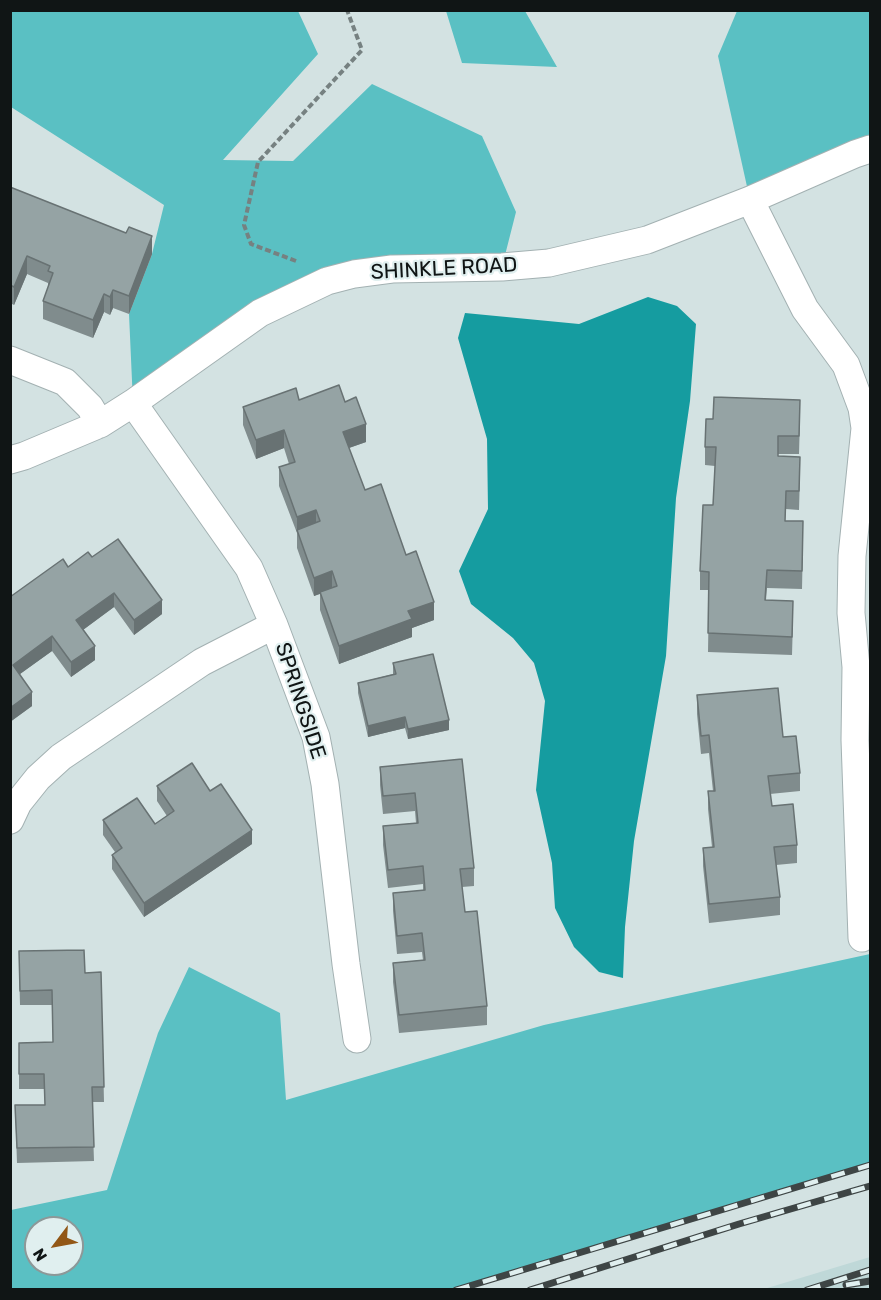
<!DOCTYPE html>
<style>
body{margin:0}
#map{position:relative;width:881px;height:1300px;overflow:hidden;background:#d3e2e2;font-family:Rubik,sans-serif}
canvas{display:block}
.frame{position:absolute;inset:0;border:12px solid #101515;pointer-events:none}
.north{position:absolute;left:24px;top:1216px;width:60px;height:60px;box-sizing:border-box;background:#e0efef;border:2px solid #8d9898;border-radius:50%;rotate:238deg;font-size:16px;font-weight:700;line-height:24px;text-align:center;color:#101515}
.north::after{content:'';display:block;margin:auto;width:21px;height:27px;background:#925716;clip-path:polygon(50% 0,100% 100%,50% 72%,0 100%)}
</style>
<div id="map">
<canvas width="881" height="1300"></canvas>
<div class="frame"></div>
<div class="north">N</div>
</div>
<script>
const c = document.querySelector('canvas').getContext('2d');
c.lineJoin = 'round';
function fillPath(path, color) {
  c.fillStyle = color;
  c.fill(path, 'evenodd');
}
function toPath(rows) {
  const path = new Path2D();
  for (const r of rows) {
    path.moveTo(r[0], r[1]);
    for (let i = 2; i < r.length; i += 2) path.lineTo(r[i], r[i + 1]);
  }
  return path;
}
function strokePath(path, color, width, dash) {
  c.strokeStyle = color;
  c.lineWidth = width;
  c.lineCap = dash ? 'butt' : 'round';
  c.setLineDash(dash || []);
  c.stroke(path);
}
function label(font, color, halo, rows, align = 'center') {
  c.font = font + ' Rubik,sans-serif';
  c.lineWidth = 4.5;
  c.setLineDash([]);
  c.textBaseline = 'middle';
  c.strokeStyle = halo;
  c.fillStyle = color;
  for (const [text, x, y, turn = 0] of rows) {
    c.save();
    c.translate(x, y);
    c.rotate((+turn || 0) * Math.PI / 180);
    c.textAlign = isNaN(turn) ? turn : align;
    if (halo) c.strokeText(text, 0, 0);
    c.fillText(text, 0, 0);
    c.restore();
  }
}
fillPath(toPath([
 [870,1257,870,1289,764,1289]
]), '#bfd8d8');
fillPath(toPath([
 [10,11,298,11,318,54,223,160,293,161,372,84,482,136,516,212,502,267,354,274,133,403,129,314,152,254,164,205,11,107],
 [446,11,525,11,557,67,462,63],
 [737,11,870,11,870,149,750,200,718,56],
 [870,954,870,1165,456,1289,11,1289,11,1210,107,1190,158,1033,189,967,280,1013,286,1100,544,1025],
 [36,1228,72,1228,72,1264,36,1264]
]), '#5ac0c3');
fillPath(toPath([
 [648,297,677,306,696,324,690,401,676,498,666,656,634,841,625,927,623,978,599,972,574,947,555,908,552,863,536,790,545,701,534,663,513,638,471,604,459,571,488,509,487,439,458,338,465,313,579,324]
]), '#159ca0');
const street = toPath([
 [750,200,805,309,846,365,862,408,865,428,852,556,851,613,856,667,855,740,862,938],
 [10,360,65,382,90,407,100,424],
 [133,403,249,568,274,625,316,737,325,784,346,964,357,1039],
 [10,460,24,456,100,424,133,403,260,313,327,281,354,274,392,269,502,267,549,263,647,240,750,200,855,154,870,149],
 [10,820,18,803,38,778,61,757,202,662,274,625]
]);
strokePath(street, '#a3b1b2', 29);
strokePath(toPath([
 [296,261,251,244,244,225,258,162,362,50,347,10]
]), '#768181', 4, [6, 3]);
strokePath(street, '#fff', 27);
const rail = toPath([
 [846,1285,870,1281],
 [456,1290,870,1165],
 [530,1290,739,1224,870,1186],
 [807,1290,870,1270]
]);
strokePath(rail, '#3e4545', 7);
strokePath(rail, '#e0efef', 4.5, [14]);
fillPath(toPath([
 [10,187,152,254,129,314,113,308,110,315,104,312,93,338,43,319,43,301,48,288,48,283,27,274,14,305,10,303],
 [299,400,345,402,366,442,349,448,365,490,406,555,434,620,412,628,412,637,339,664,320,610,320,594,314,596,297,548,297,533,279,486,279,467,289,464,284,448,256,459,243,425,243,407],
 [800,418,799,454,778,454,778,456,800,475,799,510,786,509,785,521,803,540,802,589,767,588,766,600,793,620,792,655,708,652,709,590,700,590,700,571,713,505,715,466,705,465,705,447,713,419],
 [92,557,162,614,134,635,114,607,83,630,95,660,71,677,52,651,20,674,32,706,10,722,10,597,68,567],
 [393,663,449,730,408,739,405,728,368,737,358,693,358,683,393,674],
 [697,695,783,737,800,773,800,791,770,794,772,806,797,845,797,863,776,865,780,897,780,915,709,923,703,866,703,848,712,847,708,809,708,791,713,791,709,753,701,754,697,714],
 [462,759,474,868,474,886,462,887,465,912,487,1006,487,1025,399,1033,393,982,393,963,423,960,422,952,397,954,393,911,393,893,423,891,423,884,388,888,383,845,383,826,416,823,415,811,383,814,380,785,380,767],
 [157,786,210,791,252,844,144,917,112,869,112,855,115,852,103,835,103,820,155,824,167,816,157,801],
 [19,965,85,973,101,972,104,1102,92,1102,94,1161,17,1163,15,1105,45,1105,44,1089,19,1089,19,1043,53,1042,52,1005,20,1005]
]), '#808c8d');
fillPath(toPath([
 [152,236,152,254,129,314,129,296],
 [27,256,27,274,14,305,14,287],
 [113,290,113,308,110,315,110,297],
 [104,294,104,312,93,338,93,320],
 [366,424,366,442,343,450,343,432],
 [284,430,284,448,256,459,256,440],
 [316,510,316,529,297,531,297,517],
 [332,571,332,589,314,596,314,578],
 [114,593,114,607,76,635,76,620],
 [162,600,162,614,134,635,134,620],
 [434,602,434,620,412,628,412,637,339,664,339,646,408,611],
 [52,636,52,651,13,679,13,665],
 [95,646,95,660,71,677,71,662],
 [32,692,32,706,10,722,10,708],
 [405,717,405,728,368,737,368,726],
 [449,720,449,730,408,739,408,729],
 [252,830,252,844,144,917,144,903]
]), '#687273');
const building = toPath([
 [10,187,126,233,129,227,152,236,129,296,113,290,110,297,104,294,93,320,43,301,53,273,48,271,50,266,27,256,14,287,10,285,10,187],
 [339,385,345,402,356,397,366,424,343,432,365,490,381,484,406,555,416,551,434,602,408,611,412,619,339,646,320,592,337,586,332,571,314,578,297,530,320,521,316,510,297,517,279,467,295,462,284,430,256,440,243,407,296,388,299,400,339,385],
 [714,397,800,400,799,436,778,436,778,456,800,457,799,491,786,491,785,521,803,521,802,571,767,570,765,600,793,601,792,637,708,633,709,572,700,571,703,505,713,505,716,447,705,447,706,419,713,419,714,397],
 [118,539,162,600,134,620,114,593,76,620,95,646,71,662,52,636,13,665,32,692,10,708,10,597,63,559,68,567,88,552,92,557,118,539],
 [433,654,449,720,408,729,405,717,368,726,358,683,396,674,393,663,433,654],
 [778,688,783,737,796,736,800,773,768,776,772,806,793,804,797,845,774,847,780,897,709,904,703,848,714,847,708,791,715,791,709,735,701,736,697,695,778,688],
 [462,759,474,868,460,869,465,912,477,911,487,1006,399,1015,393,963,425,960,422,933,397,936,393,893,425,890,423,866,388,870,383,826,418,823,415,793,383,796,380,767,462,759],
 [192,763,210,791,221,784,252,830,144,903,112,855,122,848,103,820,137,798,155,824,174,811,157,786,192,763],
 [84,950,85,973,101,972,104,1087,92,1087,94,1147,17,1148,15,1105,45,1105,44,1074,19,1074,19,1043,53,1042,52,990,20,991,19,951,84,950]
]);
fillPath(building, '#95a3a4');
strokePath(building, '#687273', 1.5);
label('21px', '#101515', '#e0efef', [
 ["SHINKLE ROAD",444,269,-3],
 ["SPRINGSIDE",300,701,72]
]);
</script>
